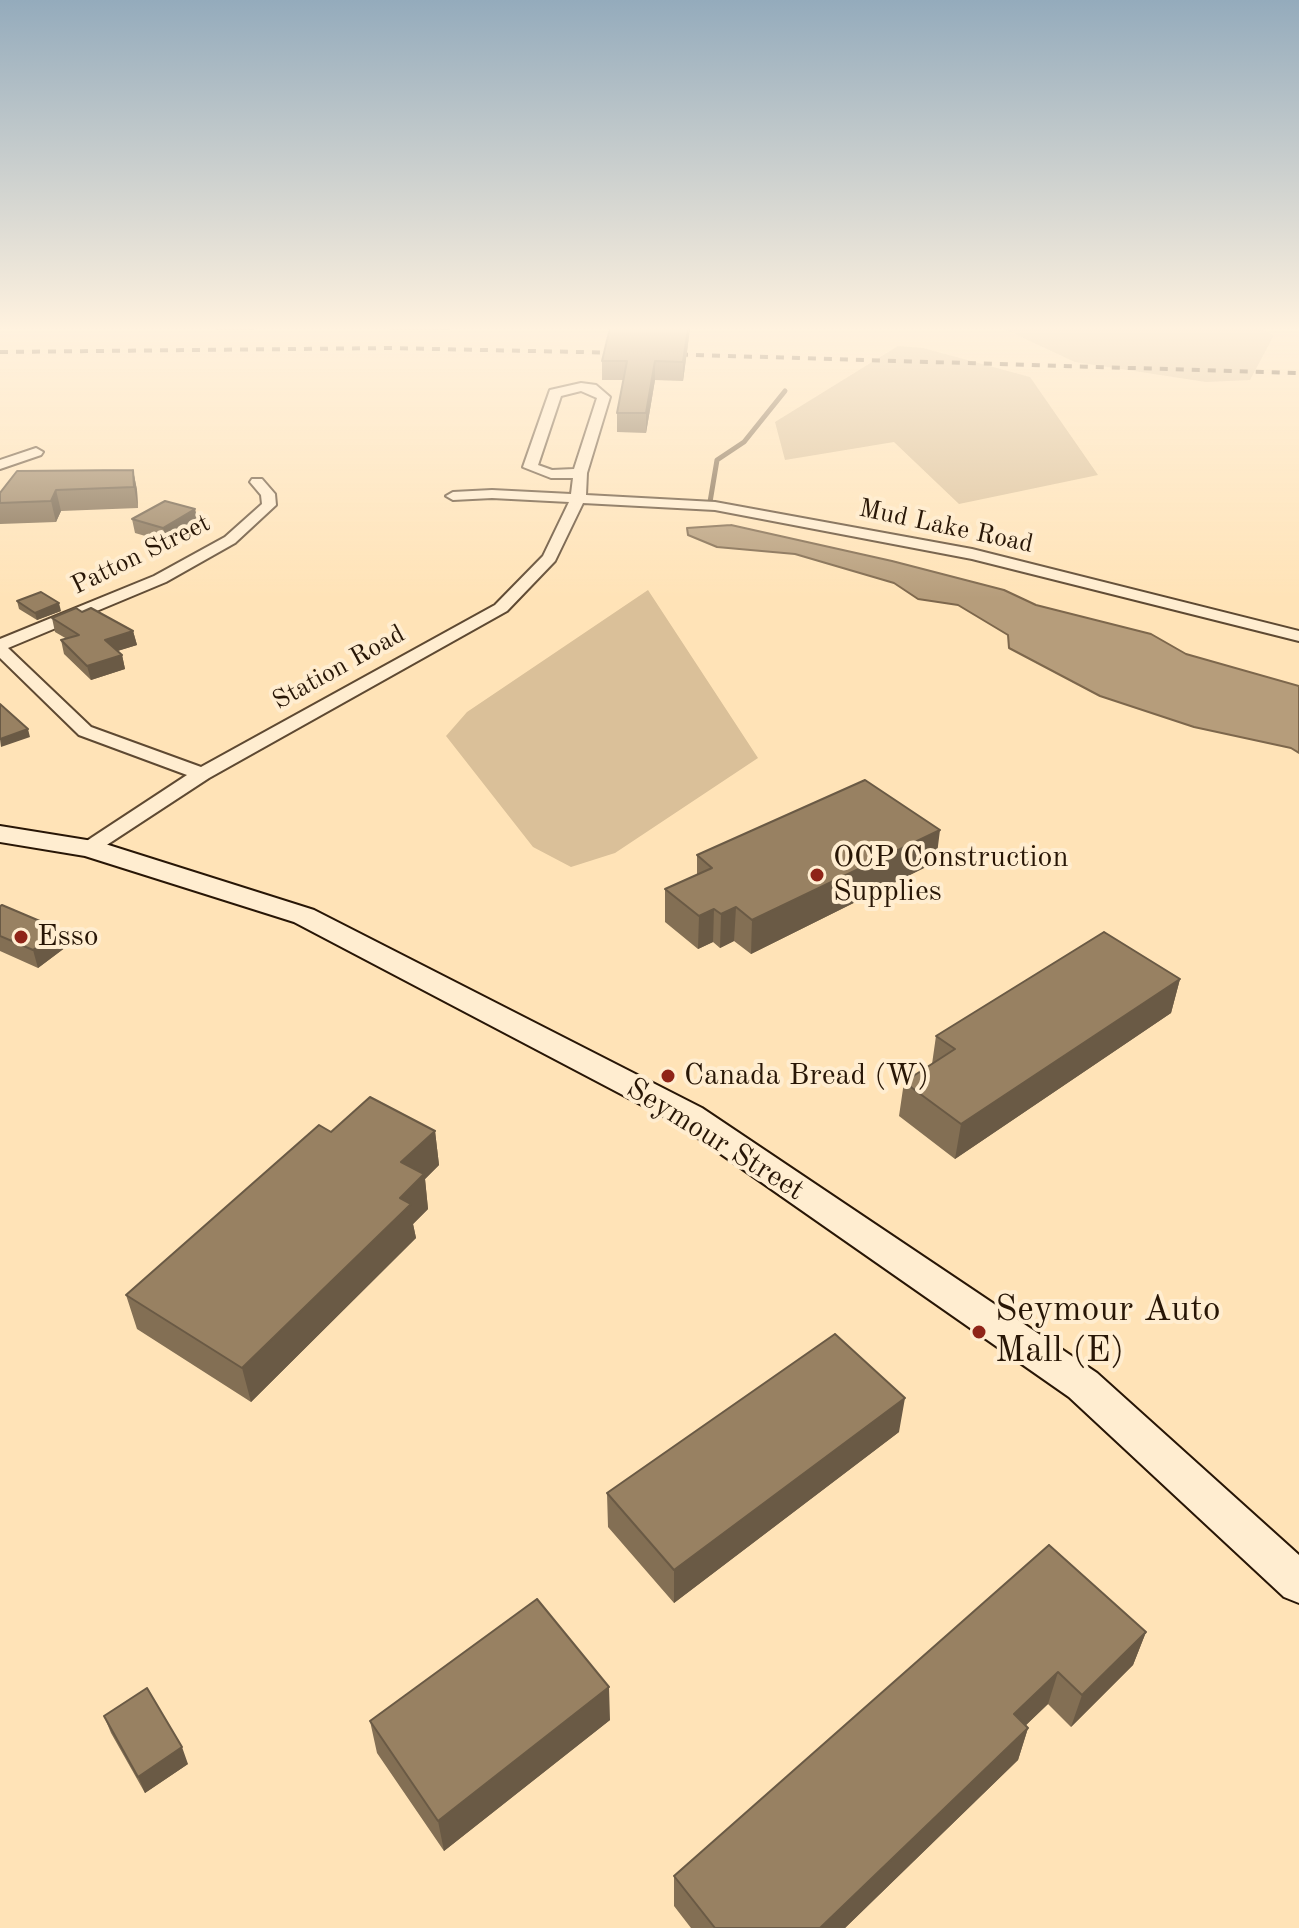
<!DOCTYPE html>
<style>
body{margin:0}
canvas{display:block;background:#ffe3b7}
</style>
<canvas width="1299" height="1928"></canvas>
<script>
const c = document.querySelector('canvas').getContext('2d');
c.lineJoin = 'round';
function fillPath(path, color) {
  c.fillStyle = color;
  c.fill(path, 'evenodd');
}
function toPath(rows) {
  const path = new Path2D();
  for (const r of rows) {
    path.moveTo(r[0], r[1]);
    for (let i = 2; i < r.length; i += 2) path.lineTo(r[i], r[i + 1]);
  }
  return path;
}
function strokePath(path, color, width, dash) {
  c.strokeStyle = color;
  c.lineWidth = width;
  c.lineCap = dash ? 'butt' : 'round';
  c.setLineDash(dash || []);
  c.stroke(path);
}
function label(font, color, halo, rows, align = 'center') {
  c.font = font + ' "Old Standard TT",serif';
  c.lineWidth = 8;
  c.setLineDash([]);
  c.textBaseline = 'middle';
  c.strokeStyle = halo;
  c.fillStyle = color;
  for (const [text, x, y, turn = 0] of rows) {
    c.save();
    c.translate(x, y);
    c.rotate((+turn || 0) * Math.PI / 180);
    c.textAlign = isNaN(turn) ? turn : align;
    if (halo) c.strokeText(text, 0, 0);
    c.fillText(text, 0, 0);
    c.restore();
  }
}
fillPath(toPath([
 [1002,328,1259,328,1274,335,1250,380,1206,382,1075,362],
 [898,346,923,348,1030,377,1098,475,959,504,894,442,785,460,775,422],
 [648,590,758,758,615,853,571,867,533,847,446,736,467,712]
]), '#dac099');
const water = toPath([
 [731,525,892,561,1004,590,1036,605,1151,634,1186,654,1299,686,1299,753,1291,748,1194,727,1100,696,1009,648,1008,635,958,605,918,599,894,583,795,554,717,547,688,535,687,528,731,525]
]);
fillPath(water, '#b69d7b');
strokePath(water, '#7d674c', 2);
strokePath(toPath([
 [710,502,717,460,744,442,785,391]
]), '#7d674c', 5);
const street = toPath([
 [581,383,596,385,610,397,587,473,586,495,715,502,972,549,1299,631,1299,641,972,559,715,510,583,503,555,561,507,611,209,778,96,852,82,852,79,848,82,844,187,775,79,735,0,658,0,639,154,576,225,537,262,504,261,495,250,482,252,479,262,479,275,494,276,505,235,543,166,582,8,648,91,727,201,767,495,605,543,556,569,502,492,498,453,500,446,496,453,492,492,490,571,494,573,478,551,478,523,467,550,390,581,383],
 [581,391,597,398,574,469,552,470,538,465,561,396,581,391],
 [36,448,43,452,41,455,0,469,0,460,36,448]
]);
const secondary = toPath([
 [0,826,99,842,314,910,702,1108,1097,1373,1299,1555,1299,1603,1284,1597,1069,1397,678,1124,294,922,85,856,0,842,0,826]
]);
strokePath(street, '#5e4932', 4);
strokePath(secondary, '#281606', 4);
fillPath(street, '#ffedd0');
fillPath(secondary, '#ffedd0');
strokePath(toPath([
 [0,352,390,348,628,353],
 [664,354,1299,373]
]), '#281606', 4, [8, 8]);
fillPath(toPath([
 [216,328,302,328,217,330],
 [389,328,528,328,389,330],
 [690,329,683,381,655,380,646,433,617,432,617,413,624,380,602,380,602,361],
 [133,470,137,490,138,508,61,511,56,522,0,524,0,493],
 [195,509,198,524,166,542,135,533,132,519],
 [17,601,61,611,37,620,19,609],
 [82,612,133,631,137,645,117,651,122,655,125,669,91,680,64,654,61,640,67,639,55,632,52,618],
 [697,855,936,862,751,954,734,941,720,948,713,942,698,949,665,922,665,889,697,875],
 [0,906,66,947,38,968,0,951],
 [1180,979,1171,1013,955,1159,899,1116,904,1082,932,1064,936,1036],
 [435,1131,439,1165,425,1179,428,1209,413,1224,416,1238,251,1402,137,1329,126,1295,331,1132],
 [899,1432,674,1603,608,1527,607,1493],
 [1049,1545,1146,1632,1133,1665,1071,1727,1048,1704,1025,1726,1028,1728,1018,1760,845,1928,691,1928,674,1906,674,1876],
 [104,1716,188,1764,145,1793,111,1733],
 [610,1720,444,1851,377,1753,370,1721]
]), '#836f54');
fillPath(toPath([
 [688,328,700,328,690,329,683,381,683,362],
 [655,361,655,380,646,433,646,413],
 [133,470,137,490,138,508,134,487],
 [56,490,61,511,56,522,51,501],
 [195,509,198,524,166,542,163,528],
 [59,603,61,611,37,620,35,613],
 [133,631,137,645,108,654,105,640],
 [122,655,125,669,91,680,87,666],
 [28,729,30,737,1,747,0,739],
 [940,830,936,862,751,954,752,920],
 [736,907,734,941,720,948,721,914],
 [714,909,713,942,698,949,699,916],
 [61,930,66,947,38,968,33,950],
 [1180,979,1171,1013,955,1159,961,1124],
 [435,1131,439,1165,425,1179,428,1209,413,1224,416,1238,251,1402,242,1368,400,1198,401,1162],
 [905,1398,899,1432,674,1603,674,1570],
 [1146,1632,1133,1665,1071,1727,1082,1695],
 [1058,1672,1048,1704,1004,1746,1014,1714],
 [609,1687,610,1720,444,1851,438,1821],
 [1028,1728,1018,1760,845,1928,820,1928],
 [182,1747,188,1764,145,1793,138,1777]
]), '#6a5a45');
const building = toPath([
 [610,328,688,328,683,362,655,361,646,413,617,413,627,361,602,361,610,328],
 [133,470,134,487,56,490,51,501,0,503,0,493,17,471,133,470],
 [165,501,195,509,163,528,132,519,165,501],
 [41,592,59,603,35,613,17,601,41,592],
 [76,608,82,612,91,608,133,631,105,640,122,655,87,666,61,640,79,635,52,618,76,608],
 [0,704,28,729,0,739,0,704],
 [865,780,940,830,752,920,736,907,721,914,714,909,699,916,665,889,712,868,697,855,865,780],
 [2,905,61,930,33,950,0,936,0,906,2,905],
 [1104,932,1180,979,961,1124,904,1082,955,1049,936,1036,1104,932],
 [370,1097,435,1131,401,1162,424,1174,400,1198,411,1204,242,1368,126,1295,319,1125,331,1132,370,1097],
 [835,1334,905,1398,674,1570,607,1493,835,1334],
 [1049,1545,1146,1632,1082,1695,1058,1672,1014,1714,1028,1728,820,1928,715,1928,674,1876,1049,1545],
 [537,1599,609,1687,438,1821,370,1721,537,1599],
 [147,1688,182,1747,138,1777,104,1716,147,1688]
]);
fillPath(building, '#988162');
strokePath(building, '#6a5a45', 2);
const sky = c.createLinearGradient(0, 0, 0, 598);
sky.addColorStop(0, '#94abbc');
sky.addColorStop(0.55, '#fff2df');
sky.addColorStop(1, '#fff2df00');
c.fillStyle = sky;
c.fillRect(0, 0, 1299, 598);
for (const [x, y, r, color] of [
 [817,875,8,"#8f2418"],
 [21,937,8,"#8f2418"],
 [668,1076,8,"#8f2418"],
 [979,1332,8,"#8f2418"]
]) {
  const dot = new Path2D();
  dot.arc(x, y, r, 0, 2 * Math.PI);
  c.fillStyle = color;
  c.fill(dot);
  strokePath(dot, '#ffedd0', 3);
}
label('26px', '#281606', '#ffedd0', [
 ["Mud Lake Road",946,527,12],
 ["Patton Street",141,555,-26],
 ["Station Road",339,668,-29]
]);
label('30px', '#281606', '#ffedd0', [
 ["OCP Construction",833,858],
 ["Supplies",833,892],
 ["Esso",37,937],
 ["Canada Bread (W)",684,1076]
], 'left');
label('30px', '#281606', '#ffedd0', [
 ["Seymour Street",715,1140,32]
]);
label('36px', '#281606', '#ffedd0', [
 ["Seymour Auto",995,1311],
 ["Mall (E)",995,1352]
], 'left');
</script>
